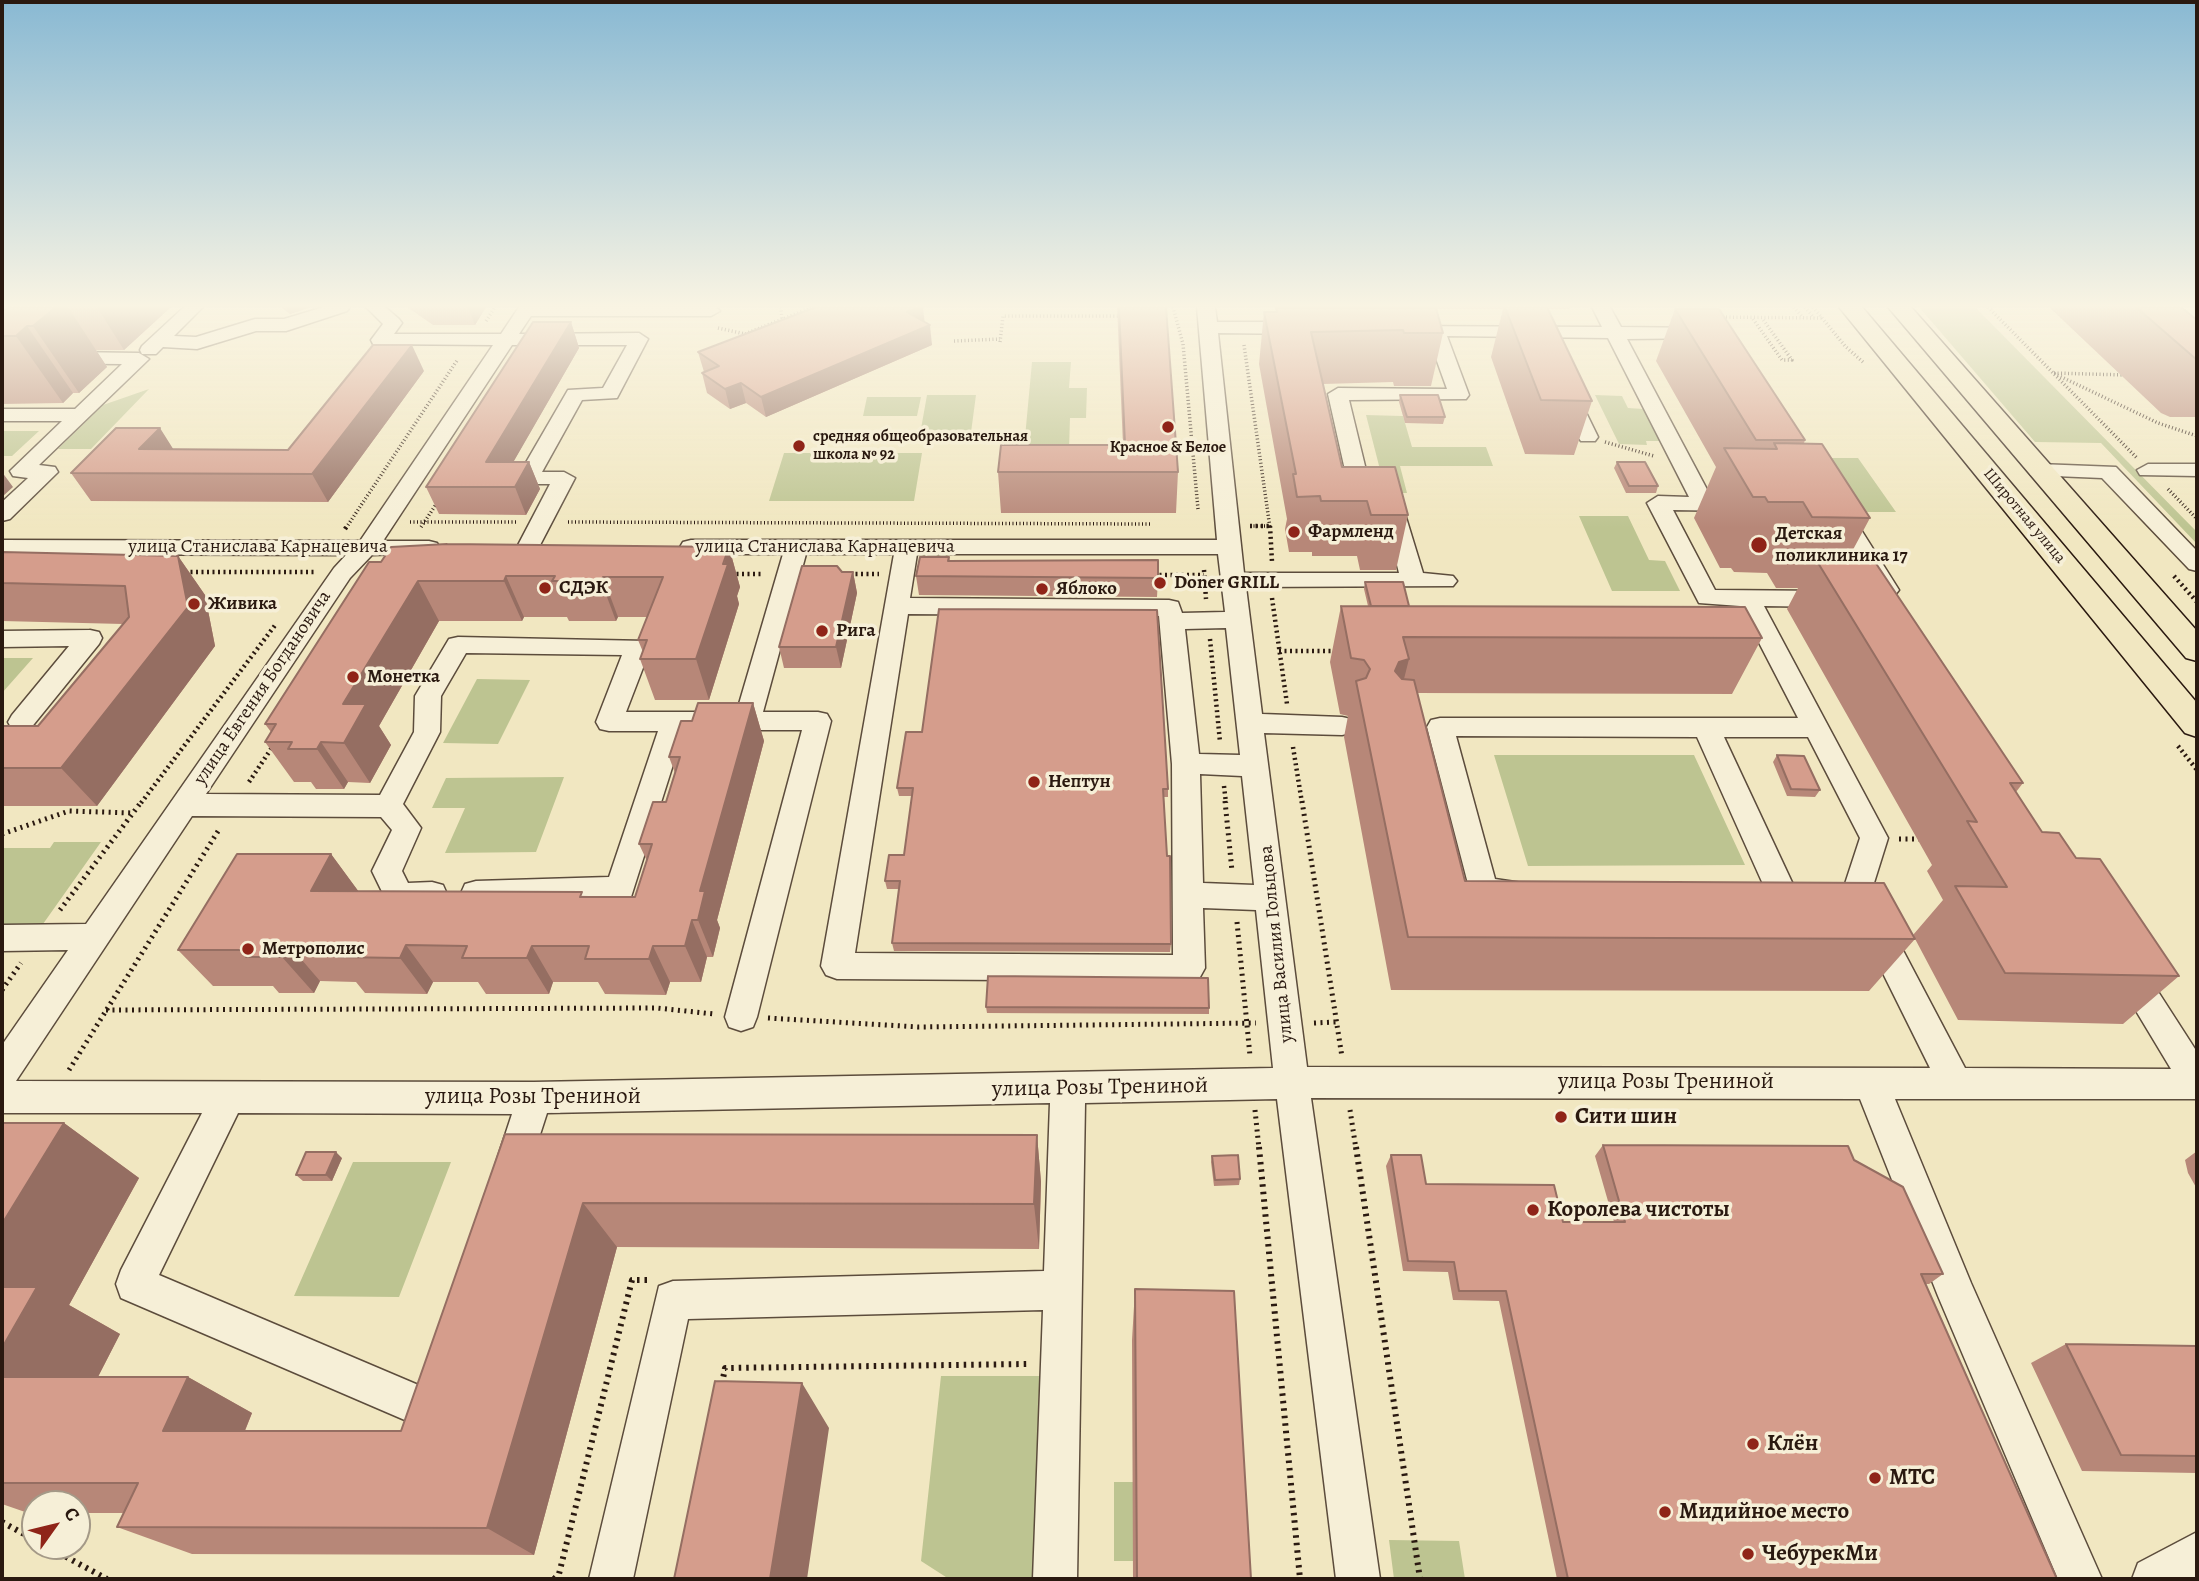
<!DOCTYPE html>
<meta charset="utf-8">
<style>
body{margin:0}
#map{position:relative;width:2199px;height:1581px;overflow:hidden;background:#f1e7c1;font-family:Alegreya,serif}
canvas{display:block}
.frame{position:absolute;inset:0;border:4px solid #2a1910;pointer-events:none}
.north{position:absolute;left:21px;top:1490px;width:70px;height:70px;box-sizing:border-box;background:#f6efd7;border:2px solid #a49987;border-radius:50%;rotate:56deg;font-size:19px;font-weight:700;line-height:28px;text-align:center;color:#2a1910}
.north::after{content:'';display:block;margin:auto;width:24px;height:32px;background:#8f2418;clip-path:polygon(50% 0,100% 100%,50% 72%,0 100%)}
</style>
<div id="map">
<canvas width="2199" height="1581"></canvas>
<div class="frame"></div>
<div class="north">С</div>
</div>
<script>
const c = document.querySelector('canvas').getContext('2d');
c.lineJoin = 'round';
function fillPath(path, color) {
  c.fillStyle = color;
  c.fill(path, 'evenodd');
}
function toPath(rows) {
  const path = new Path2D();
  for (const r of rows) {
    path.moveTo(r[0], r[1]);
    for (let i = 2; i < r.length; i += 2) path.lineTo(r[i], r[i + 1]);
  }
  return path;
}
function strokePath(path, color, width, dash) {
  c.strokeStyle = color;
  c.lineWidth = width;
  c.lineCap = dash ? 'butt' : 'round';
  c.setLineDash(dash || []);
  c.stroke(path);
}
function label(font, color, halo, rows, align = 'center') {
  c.font = font + ' Alegreya,serif';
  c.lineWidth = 7;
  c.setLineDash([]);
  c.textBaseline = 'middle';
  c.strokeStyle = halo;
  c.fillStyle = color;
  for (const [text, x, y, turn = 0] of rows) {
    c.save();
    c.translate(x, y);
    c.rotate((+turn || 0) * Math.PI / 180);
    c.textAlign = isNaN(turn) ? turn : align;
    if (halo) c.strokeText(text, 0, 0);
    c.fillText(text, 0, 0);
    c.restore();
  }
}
fillPath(toPath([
 [1919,307,1975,307,2197,532,2197,544,2101,443,2035,442],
 [1032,362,1071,362,1069,388,1087,388,1086,418,1070,418,1069,449,1024,448],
 [149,389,91,449,58,449,103,405],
 [927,395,976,395,970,440,919,440],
 [1595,395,1622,396,1628,408,1644,409,1661,441,1646,441,1647,445,1619,444],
 [867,397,921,397,917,416,863,416],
 [1366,415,1403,416,1412,447,1486,447,1493,466,1400,466,1407,493,1386,493],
 [2,431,39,431,12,456,2,456],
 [784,453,922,453,914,501,769,501],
 [1827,458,1858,458,1896,512,1863,512],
 [1579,516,1628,516,1649,560,1665,561,1680,591,1612,591],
 [2,658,33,658,2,693],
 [477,679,530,680,498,744,443,743],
 [1494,755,1694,755,1745,865,1528,866],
 [564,777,536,852,445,853,465,808,432,808,446,778],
 [54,842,101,842,43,924,2,924,2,848,50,848],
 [353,1162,451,1162,399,1297,294,1296],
 [941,1376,1047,1376,1037,1579,949,1579,921,1561],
 [1114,1482,1135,1482,1135,1561,1114,1561],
 [1389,1540,1459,1541,1465,1579,1394,1579]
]), '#bdc491');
const minor = toPath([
 [184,307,203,307,174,336,196,337,255,319,284,319,324,307,350,307,347,311,286,331,256,331,197,349,163,347,156,354,142,354,140,350,142,346,184,307],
 [366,307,385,307,399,319,402,323,394,334,501,334,519,307,716,307,720,311,711,316,531,316,519,334,639,333,648,339,617,398,582,400,542,472,564,472,575,478,539,547,536,552,528,554,520,552,517,547,550,484,528,484,517,478,568,390,603,388,627,345,512,345,383,541,429,541,437,543,440,548,437,553,372,555,350,578,206,794,380,795,414,732,415,696,449,639,458,637,647,641,651,647,626,712,720,712,729,714,733,721,729,728,720,730,684,730,631,897,620,901,476,905,465,902,461,893,465,884,476,881,609,877,658,731,609,731,600,729,596,722,622,655,466,653,441,696,440,732,403,804,421,828,402,871,408,883,432,882,443,885,447,894,443,903,399,907,388,904,372,871,392,830,381,817,192,816,16,1081,534,1082,1273,1068,1256,910,1203,908,1205,968,1200,977,1189,981,837,979,826,975,821,966,894,554,806,554,763,712,818,712,827,714,831,721,757,1017,753,1027,741,1031,729,1027,725,1017,802,730,747,730,738,728,734,721,783,554,691,554,683,552,680,547,683,542,691,540,1217,540,1197,307,1215,307,1217,322,1300,322,1309,328,1300,334,1218,333,1244,573,1399,573,1384,513,1364,513,1353,506,1328,394,1338,388,1447,389,1428,336,1397,334,1395,330,1397,326,1602,327,1592,307,1610,307,1621,327,1702,328,1711,334,1709,338,1627,339,1711,497,1736,497,1747,504,1736,511,1673,510,1715,590,1829,591,1837,594,1841,599,1837,604,1829,607,1764,606,1888,838,1868,902,1857,905,1846,902,1842,893,1860,838,1808,737,1724,737,1797,893,1793,902,1782,905,1771,902,1767,893,1697,737,1456,736,1495,879,1522,883,1526,892,1522,901,1511,904,1472,899,1427,727,1431,720,1440,718,1798,718,1740,606,1699,603,1647,503,1658,496,1689,497,1608,338,1447,336,1469,395,1466,399,1349,400,1373,499,1401,501,1423,573,1453,576,1457,581,1453,586,1246,587,1262,714,1342,717,1351,719,1355,726,1351,733,1342,735,1264,733,1307,1067,1930,1068,1861,929,1865,920,1876,916,1887,920,1965,1068,2171,1069,2112,971,2117,962,2128,958,2139,962,2197,1052,2197,1099,1895,1099,1971,1283,2102,1579,2058,1579,1938,1296,1860,1099,1311,1098,1380,1579,1336,1579,1277,1099,1085,1103,1077,1579,1033,1579,1043,1310,688,1319,633,1579,589,1579,659,1286,673,1281,1044,1271,1050,1103,547,1113,525,1181,512,1186,499,1181,494,1169,512,1114,238,1113,159,1275,423,1387,438,1381,452,1387,458,1401,455,1413,449,1427,435,1433,121,1298,116,1284,121,1270,202,1113,2,1113,2,1045,68,950,2,951,2,925,86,924,334,568,346,555,2,554,2,540,360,541,493,345,373,344,371,340,383,324,366,307],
 [917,554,1218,554,1225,612,1182,613,1178,602,1169,600,910,598,917,554],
 [908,614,1159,616,1172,764,1173,955,855,953,908,614],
 [1226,628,1240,755,1199,754,1185,629,1226,628],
 [1200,774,1242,776,1254,885,1203,883,1200,774],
 [2,351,139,353,149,359,39,465,55,467,58,472,10,519,2,521,2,502,28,478,13,476,10,471,62,421,2,421,2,409,75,409,122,364,2,363,2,351],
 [1566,386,1576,392,1598,437,1595,441,1581,441,1578,437,1556,392,1566,386],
 [2039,464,2116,467,2197,551,2197,571,2189,569,2102,478,2031,475,2028,470,2039,464],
 [2148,464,2197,464,2197,476,2140,475,2137,470,2148,464],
 [1837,502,1848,509,1899,590,1895,595,1879,595,1875,590,1826,509,1837,502],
 [90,630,99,632,102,638,99,644,30,729,21,731,12,729,8,722,12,715,69,646,2,647,2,631,90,630],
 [2197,1532,2197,1578,2132,1579,2138,1563,2197,1532]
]);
const major = toPath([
 [1839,307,1862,307,2197,703,2197,737,2185,733,1839,307],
 [1888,307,1911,307,2197,631,2197,661,2186,658,1888,307]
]);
strokePath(minor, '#5c4c3c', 3);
strokePath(major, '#2a1910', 3);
strokePath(toPath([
 [781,307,782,319],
 [1173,307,1183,344,1198,509],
 [1794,307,1803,318],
 [1805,307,1814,318],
 [1813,307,1845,346,1864,363],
 [1988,307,2137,458],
 [1719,317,1822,318],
 [1753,319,1782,360,1792,360,1762,318],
 [486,321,495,307],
 [718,328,745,334,813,307],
 [954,341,1000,339],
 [1000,342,1003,316,1120,316],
 [1244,345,1270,528],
 [2125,375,2053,373,2158,423,2197,436],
 [1605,442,1654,456],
 [2168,489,2197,519],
 [410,522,517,522],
 [568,522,1150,524],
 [1250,526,1270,526],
 [421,527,437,503],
 [346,528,458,359]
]), '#2a1910', 3.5, [1, 2.5]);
strokePath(toPath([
 [1250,526,1270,526],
 [1270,526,1272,562],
 [345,529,347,526],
 [1204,570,1206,599],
 [185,572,316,572],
 [731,574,764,574],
 [850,574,879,574],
 [1154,575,1204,575],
 [2174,576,2197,602],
 [1272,598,1287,704],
 [1210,639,1220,742],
 [1279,651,1337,651],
 [2178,746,2197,770],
 [1293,747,1302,803],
 [249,782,273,746],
 [1224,786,1226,803],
 [141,803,276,624]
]), '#2a1910', 4.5, [2, 3.5]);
strokePath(toPath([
 [1225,801,1232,871],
 [1302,801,1342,1057],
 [2,834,69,811,133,813],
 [1899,839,1922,839],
 [60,910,142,801],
 [1237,922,1250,1056],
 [2,990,21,963],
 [106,1010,657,1008,714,1014],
 [768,1018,919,1027,1256,1023],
 [1314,1023,1336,1022],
 [69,1070,220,828],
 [1255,1110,1259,1149],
 [1350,1110,1356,1149]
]), '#2a1910', 5, [2, 4.5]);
strokePath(toPath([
 [1259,1147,1300,1579],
 [1356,1147,1420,1579],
 [722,1384,725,1368,1028,1364],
 [2,1522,35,1540],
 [46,1546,107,1579],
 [554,1579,559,1574,632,1280,649,1280]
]), '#2a1910', 6, [2.5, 5]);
fillPath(minor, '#f6efd7');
fillPath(major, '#f1e7c1');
fillPath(toPath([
 [9,307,171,307,124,350,96,350,107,367,79,393,73,393,63,403,2,404,2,312],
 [281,307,311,307,290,314],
 [407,307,486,307,475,325,433,325],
 [1117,307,1166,307,1178,472,1176,513,1001,513,998,472,1123,445],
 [1259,307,1570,307,1569,309,1548,309,1592,401,1574,455,1525,454,1491,357,1503,309,1436,309,1443,333,1431,386,1394,386,1393,382,1323,384,1342,467,1408,515,1396,570,1360,570,1357,556,1312,556,1312,552,1289,552,1285,529,1287,519,1259,364,1264,312,1276,312,1276,308,1296,308],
 [2049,307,2181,307,2197,320,2197,417,2170,417,2161,413],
 [1675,309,1805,440,1804,443,1870,518,1848,559,2023,783,2016,792,2042,832,2076,858,2179,976,2123,1024,1958,1020,1913,935,1943,900,1927,871,1932,865,1787,609,1798,588,1776,588,1767,573,1734,572,1731,568,1720,568,1694,518,1716,467,1656,361],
 [571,322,579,348,513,462,529,462,540,489,526,515,439,514,426,487],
 [924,322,932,345,766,417,746,403,730,409,707,393,702,373,704,372,698,352],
 [424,371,328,502,91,501,71,473,173,449,288,450],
 [1400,395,1445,417,1443,424,1405,423,1399,402],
 [1617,462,1658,486,1656,493,1626,493,1614,468],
 [729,547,740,587,737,596,739,604,709,700,655,700,640,659,643,652,638,640,647,617,618,617,616,621,569,621,567,617,524,617,522,621,439,621,379,726,391,745,370,783,348,782,344,789,316,789,311,782,294,782,265,742,271,732,265,724,369,562],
 [2,552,178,556,205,595,215,646,97,806,2,806,2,726,38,726,123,624,2,621],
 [949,557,950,561,1158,578,1157,597,919,595,916,576],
 [842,572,853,572,857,593,841,668,784,668,779,647],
 [1365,582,1409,606,1762,638,1732,694,1417,693,1465,881,1915,939,1869,991,1391,990,1344,737,1348,716,1340,714,1330,662,1341,606,1368,606,1364,589],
 [753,703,764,741,717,920,720,928,713,957,707,957,701,982,670,982,666,995,605,994,598,982,553,982,549,994,486,994,478,982,433,982,427,994,365,993,356,982,320,981,314,993,279,993,273,986,213,986,178,950,331,854,358,891,635,897,647,861,639,844,666,802,675,773,669,757,692,721],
 [1777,755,1820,790,1815,797,1787,796,1773,762],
 [897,788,1168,789,1168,797,1164,797,1171,944,1170,952,894,951,892,943,899,889,887,889,885,881,904,855,912,796,899,796],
 [986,1007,1209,1008,1209,1014,987,1013],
 [2,1123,64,1123,139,1178,69,1305,120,1334,98,1377,188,1377,252,1413,245,1431,401,1431,505,1134,1037,1135,1041,1182,1039,1249,617,1247,534,1555,192,1554,117,1527,124,1513,77,1513,77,1504,35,1504,35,1513,28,1513,2,1504],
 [1603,1145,1854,1160,1943,1274,1929,1284,1926,1284,2057,1579,1557,1579,1499,1301,1453,1300,1448,1272,1403,1271,1386,1166,1391,1155,1426,1184,1563,1222,1614,1222,1595,1156],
 [2197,1151,2197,1189,2188,1173,2185,1160],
 [1212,1156,1240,1179,1239,1185,1214,1186,1211,1162],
 [342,1158,332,1181,303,1181,296,1175],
 [1135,1289,1251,1579,1133,1579,1132,1340],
 [2066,1344,2197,1346,2197,1473,2082,1471,2031,1363]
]), '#b78778');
fillPath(toPath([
 [56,307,68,307,107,367,79,393,33,326],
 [97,307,171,307,124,350],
 [286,307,311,307,290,314],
 [468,307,486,307,475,325],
 [921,307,923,307,925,325,907,312],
 [571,322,579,348,499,487,486,462],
 [930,325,932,345,766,417,761,397],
 [27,326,73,393,63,403,16,336],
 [412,345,424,371,328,502,312,474],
 [741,383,746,403,730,409,725,389],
 [160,428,177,455,139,449],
 [529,462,540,489,526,515,515,487],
 [2,472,13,487,2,497],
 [729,547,740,587,737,596,739,604,709,700,696,659],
 [178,556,205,595,215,646,97,806,61,768],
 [853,572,857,593,841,668,836,647],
 [506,576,524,617,522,621,504,581],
 [603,577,618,617,616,621,601,581],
 [418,581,439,621,379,726,391,745,370,783,344,743,343,704],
 [1409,659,1395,715,1395,671,1399,662],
 [753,703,764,741,717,920,720,928,713,957,698,920,700,891],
 [321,742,348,782,344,789,317,749],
 [331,854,359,892,311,891],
 [692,920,707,957,701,982,685,946],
 [289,945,320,981,314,993,282,957],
 [406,945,433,982,427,994,400,958],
 [532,946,553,982,549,994,527,958],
 [653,946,670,982,666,995,649,959],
 [64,1123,139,1178,69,1305,120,1334,71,1429,2,1398,2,1224],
 [1037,1135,1041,1182,1039,1249,1034,1204],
 [336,1152,342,1158,332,1181,326,1175],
 [583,1203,617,1247,534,1555,487,1528],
 [188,1377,252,1413,231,1464,163,1431],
 [802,1383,829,1428,807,1579,770,1579]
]), '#956e62');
const building = toPath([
 [9,307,56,307,33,326,27,326,16,336,2,336,2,312,9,307],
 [816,307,921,307,907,312,930,325,761,397,741,383,725,389,702,373,719,366,698,352,816,307],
 [1119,307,1166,307,1178,472,998,472,1001,445,1125,445,1119,307],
 [1505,307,1547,307,1592,401,1541,400,1505,307],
 [2136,307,2181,307,2197,320,2197,360,2136,307],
 [1276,308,1436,308,1443,333,1404,333,1403,330,1311,332,1342,467,1395,467,1408,515,1371,515,1367,501,1321,501,1320,496,1297,497,1293,474,1296,474,1264,312,1277,312,1276,308],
 [1675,309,1719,309,1805,440,1756,440,1675,309],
 [533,322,571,322,486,462,529,462,515,487,426,487,533,322],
 [373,345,412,345,312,474,71,473,116,428,160,428,139,449,288,450,373,345],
 [1400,395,1438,395,1445,417,1407,417,1400,395],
 [1774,443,1822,444,1870,518,1812,517,1803,502,1768,502,1765,497,1753,497,1724,448,1777,449,1774,443],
 [1617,462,1645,462,1658,486,1629,486,1617,462],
 [447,544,729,547,723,564,728,564,696,659,640,659,647,640,638,640,663,577,603,577,601,581,552,581,555,576,506,576,504,581,418,581,343,704,366,704,344,743,321,742,317,749,288,749,292,742,265,742,276,724,265,724,369,562,381,562,391,547,447,544],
 [2,552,178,556,188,607,61,768,2,768,2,726,38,726,129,617,125,586,2,583,2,552],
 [920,557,949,557,948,561,1158,560,1158,578,916,576,920,557],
 [1815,558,1873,559,2023,783,2010,783,2042,832,2059,833,2076,858,2100,859,2179,976,2005,973,1955,886,2007,887,1967,821,1977,822,1815,558],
 [802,566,837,566,842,572,853,572,836,647,779,647,802,566],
 [1365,582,1403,582,1409,606,1371,606,1365,582],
 [1341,606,1745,607,1762,638,1403,637,1409,659,1399,662,1395,671,1402,679,1414,680,1465,881,1884,883,1915,939,1408,937,1356,681,1366,678,1370,669,1364,660,1351,658,1341,606],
 [939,609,1157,610,1168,789,1163,789,1167,856,1170,856,1171,944,892,943,900,881,885,881,889,855,904,855,913,788,897,788,906,732,922,732,939,609],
 [698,703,753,703,700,891,705,891,698,920,692,920,685,946,653,946,649,959,585,959,589,946,532,946,527,958,462,958,467,946,406,945,400,958,336,957,342,946,289,945,282,957,246,957,251,950,178,950,237,854,331,854,311,891,582,892,580,897,635,897,652,844,639,844,653,802,666,802,680,757,669,757,681,721,692,721,698,703],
 [1777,755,1804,756,1820,790,1791,789,1777,755],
 [988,976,1208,978,1209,1008,986,1007,988,976],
 [2,1123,64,1123,2,1224,2,1123],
 [505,1134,1037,1135,1034,1204,583,1203,487,1528,117,1527,138,1483,2,1483,2,1377,188,1377,163,1431,401,1431,505,1134],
 [1603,1145,1848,1146,1854,1160,1903,1187,1943,1274,1921,1274,2057,1579,1568,1579,1506,1291,1459,1291,1454,1262,1408,1261,1391,1155,1421,1155,1426,1184,1554,1185,1563,1222,1625,1222,1603,1145],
 [306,1152,336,1152,326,1175,296,1175,306,1152],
 [1238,1155,1240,1179,1215,1180,1212,1156,1238,1155],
 [2,1287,37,1287,2,1348,2,1287],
 [1135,1289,1234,1291,1251,1579,1137,1579,1135,1289],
 [2066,1344,2197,1346,2197,1456,2121,1455,2066,1344],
 [715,1381,802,1383,770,1579,674,1579,715,1381]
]);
fillPath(building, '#d59d8c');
strokePath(building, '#956e62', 2);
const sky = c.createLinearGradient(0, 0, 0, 528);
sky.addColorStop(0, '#89b9d3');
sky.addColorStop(0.58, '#f9f4e3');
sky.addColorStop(1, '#f9f4e300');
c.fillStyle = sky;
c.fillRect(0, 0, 2199, 528);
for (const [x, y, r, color] of [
 [1168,427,7,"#8f2418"],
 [799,446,7,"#8f2418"],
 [1294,532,7,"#8f2418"],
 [1759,545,9,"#8f2418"],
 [1160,583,7,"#8f2418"],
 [545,588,7,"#8f2418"],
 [1042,589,7,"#8f2418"],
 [194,604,7,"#8f2418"],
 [822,631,7,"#8f2418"],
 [353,677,7,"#8f2418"],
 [1034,782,7,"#8f2418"],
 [248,949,7,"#8f2418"],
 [1561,1117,7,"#8f2418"],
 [1533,1210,7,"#8f2418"],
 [1753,1444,7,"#8f2418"],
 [1875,1478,7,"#8f2418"],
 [1665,1512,7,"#8f2418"],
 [1748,1554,7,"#8f2418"]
]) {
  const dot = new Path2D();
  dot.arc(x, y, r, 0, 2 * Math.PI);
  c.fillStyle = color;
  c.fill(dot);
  strokePath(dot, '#f6efd7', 2.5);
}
label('bold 16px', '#2a1910', '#f6efd7', [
 ["средняя общеобразовательная",813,437],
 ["школа № 92",813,455],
 ["Красное & Белое",1168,448,"center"]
], 'left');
label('16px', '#2a1910', '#f6efd7', [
 ["Широтная улица",2024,516,50]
]);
label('bold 19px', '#2a1910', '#f6efd7', [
 ["Фармленд",1308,532],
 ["Детская",1775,534],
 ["поликлиника 17",1775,556],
 ["Doner GRILL",1174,583],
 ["СДЭК",559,588],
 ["Яблоко",1056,589],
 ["Живика",208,604],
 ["Рига",836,631],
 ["Монетка",367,677],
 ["Нептун",1048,782],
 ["Метрополис",262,949]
], 'left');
label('19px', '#2a1910', '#f6efd7', [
 ["улица Станислава Карнацевича",258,547],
 ["улица Станислава Карнацевича",825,547],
 ["улица Евгения Богдановича",263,688,-56],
 ["улица Василия Гольцова",1277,944,-96]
]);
label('23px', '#2a1910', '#f6efd7', [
 ["улица Розы Трениной",1666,1082],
 ["улица Розы Трениной",1100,1088,-1],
 ["улица Розы Трениной",533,1097]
]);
label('bold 23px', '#2a1910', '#f6efd7', [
 ["Сити шин",1575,1117],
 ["Королева чистоты",1547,1210],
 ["Клён",1767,1444],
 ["МТС",1889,1478],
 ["Мидийное место",1679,1512],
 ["ЧебурекМи",1762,1554]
], 'left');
</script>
